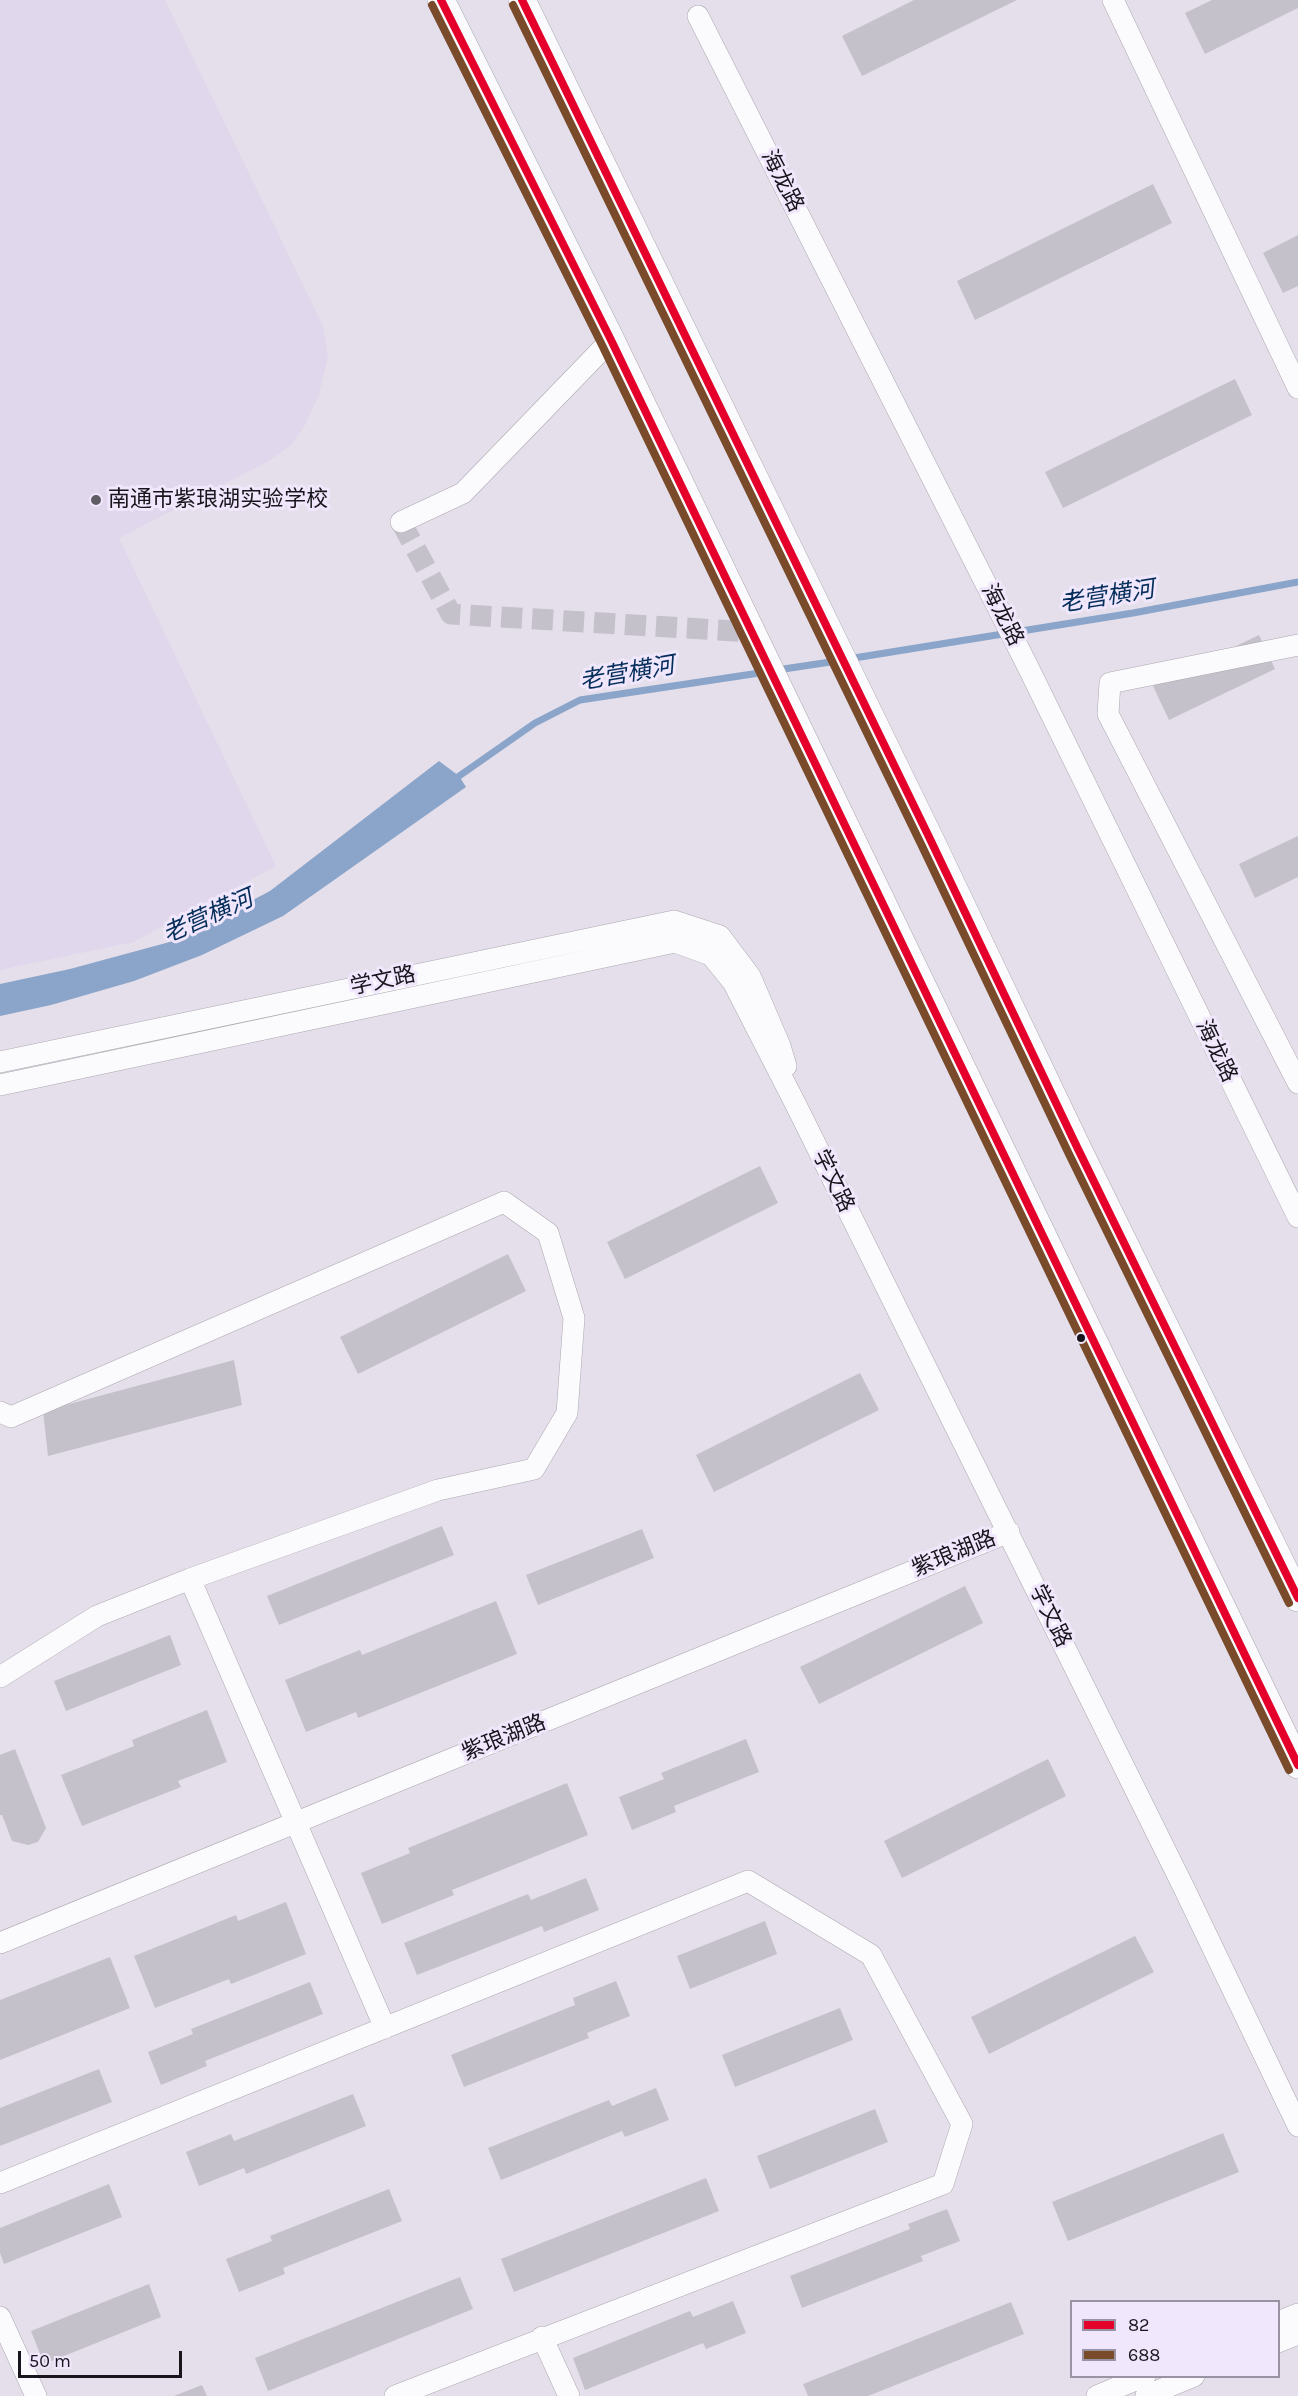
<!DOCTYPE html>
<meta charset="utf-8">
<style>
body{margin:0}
#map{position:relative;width:1298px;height:2396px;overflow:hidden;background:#e4dfea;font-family:Karla,sans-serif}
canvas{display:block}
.legend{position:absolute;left:1070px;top:2300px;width:210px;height:78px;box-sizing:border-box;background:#f1e7fd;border:2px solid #9a93a3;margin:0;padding:8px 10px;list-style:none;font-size:18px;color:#18151c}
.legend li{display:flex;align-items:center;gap:12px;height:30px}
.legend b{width:30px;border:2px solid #9a93a3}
.scale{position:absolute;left:18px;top:2351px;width:164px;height:27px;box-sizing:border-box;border:3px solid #18151c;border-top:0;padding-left:8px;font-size:18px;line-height:21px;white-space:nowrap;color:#18151c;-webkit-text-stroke:4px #f1e7fd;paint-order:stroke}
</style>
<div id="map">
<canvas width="1298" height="2396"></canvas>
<ul class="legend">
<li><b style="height:8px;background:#e4002b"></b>82</li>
<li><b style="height:8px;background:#7a4b2a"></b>688</li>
</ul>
<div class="scale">50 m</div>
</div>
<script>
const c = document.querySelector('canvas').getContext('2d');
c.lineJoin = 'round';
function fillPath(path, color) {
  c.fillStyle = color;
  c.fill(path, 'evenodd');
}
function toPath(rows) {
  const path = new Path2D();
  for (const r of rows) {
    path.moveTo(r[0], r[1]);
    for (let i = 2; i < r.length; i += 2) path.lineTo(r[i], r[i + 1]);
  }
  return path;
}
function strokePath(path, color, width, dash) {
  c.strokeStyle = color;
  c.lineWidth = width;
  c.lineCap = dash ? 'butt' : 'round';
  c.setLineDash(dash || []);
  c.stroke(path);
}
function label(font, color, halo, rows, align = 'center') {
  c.font = font + ' Karla,"Noto Sans SC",sans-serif';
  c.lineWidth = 6;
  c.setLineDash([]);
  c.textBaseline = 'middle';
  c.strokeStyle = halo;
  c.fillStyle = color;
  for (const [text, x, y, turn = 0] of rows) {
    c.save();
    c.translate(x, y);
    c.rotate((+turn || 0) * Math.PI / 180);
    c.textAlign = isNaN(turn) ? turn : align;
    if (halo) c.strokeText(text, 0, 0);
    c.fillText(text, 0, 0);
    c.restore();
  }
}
fillPath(toPath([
 [0,0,165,0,323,326,328,356,319,395,304,427,290,446,267,462,119,538,276,866,133,942,0,970]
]), '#e0d7ec');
fillPath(toPath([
 [439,761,459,776,466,787,283,916,202,955,134,981,51,1005,0,1016,0,984,70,969,177,940,270,891]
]), '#8ba4c9');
strokePath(toPath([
 [848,659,1133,613,1298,582],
 [777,670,837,661],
 [452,781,535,723,580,700,766,672]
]), '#8ba4c9', 7);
fillPath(toPath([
 [914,0,1017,0,862,76,842,36],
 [1212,0,1298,0,1298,8,1205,54,1185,13],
 [1153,184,1172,223,975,320,957,281],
 [1298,235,1298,286,1283,293,1263,253],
 [1235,379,1252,415,1063,508,1045,472],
 [1259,635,1275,669,1169,720,1153,686],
 [1298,836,1298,877,1255,898,1239,864],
 [760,1166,778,1203,625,1279,607,1242],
 [508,1254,526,1291,358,1374,340,1337],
 [234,1360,242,1405,48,1456,43,1411],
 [860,1373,879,1410,714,1492,696,1455],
 [442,1526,454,1555,279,1625,267,1596],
 [642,1529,654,1558,538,1605,526,1575],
 [965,1586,983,1623,819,1704,800,1667],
 [496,1601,517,1654,358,1718,356,1712,306,1732,285,1680,360,1650,362,1655],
 [170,1635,181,1665,66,1711,54,1681],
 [207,1710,227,1762,178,1781,181,1787,82,1826,61,1775,134,1746,132,1740],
 [746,1739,759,1772,674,1806,676,1812,632,1830,619,1797,664,1779,661,1773],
 [15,1749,46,1828,38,1842,28,1845,12,1841,2,1815,0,1815,0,1755],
 [1048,1759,1066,1796,902,1878,884,1841],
 [567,1783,588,1835,452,1890,454,1895,382,1924,361,1873,410,1853,408,1848],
 [586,1878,599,1910,544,1932,542,1926,417,1975,404,1943,528,1894,531,1900],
 [286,1902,306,1954,231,1984,229,1979,155,2008,134,1956,236,1915,238,1921],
 [765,1921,777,1954,690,1989,677,1956],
 [1135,1936,1154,1972,989,2054,971,2017],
 [110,1957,130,2008,0,2060,0,2000],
 [616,1981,630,2016,587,2033,589,2038,464,2087,451,2055,575,2005,573,1998],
 [310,1982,323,2014,205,2061,207,2066,161,2085,148,2052,193,2034,191,2029],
 [840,2008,853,2040,735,2087,722,2055],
 [99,2069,112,2102,0,2146,0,2108],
 [656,2088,669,2120,625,2137,622,2131,501,2180,488,2148,609,2100,612,2106],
 [353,2094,366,2126,246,2174,244,2168,199,2186,186,2152,231,2134,234,2141],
 [875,2109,888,2142,770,2189,757,2156],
 [1223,2133,1239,2172,1068,2241,1052,2202],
 [706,2178,719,2211,514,2292,501,2259],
 [109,2184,122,2217,4,2264,0,2253,0,2228],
 [389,2189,402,2221,283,2268,285,2274,239,2292,226,2259,272,2241,270,2236],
 [947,2209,960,2241,921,2256,923,2261,802,2308,790,2276,910,2229,908,2224],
 [460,2277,473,2309,268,2391,255,2358],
 [149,2284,161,2317,44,2364,31,2331],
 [733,2301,746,2333,706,2349,703,2343,585,2390,573,2358,690,2311,693,2317],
 [1011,2302,1024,2334,868,2396,808,2396,803,2384],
 [202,2385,207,2396,174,2396]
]), '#c5c1ca');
strokePath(toPath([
 [401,522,451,614,752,632]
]), '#c5c1cb', 21, [21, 10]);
const minor = toPath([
 [1113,0,1298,388],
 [698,16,1028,667,1298,1217],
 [401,522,463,493,611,340],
 [1298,645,1110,683,1108,714,1298,1083],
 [0,1062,674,921,720,936,750,976,780,1046,786,1066],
 [0,1085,675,942,711,955,733,982,797,1107,1184,1888,1298,2126],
 [0,1412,11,1417,504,1202,548,1233,574,1318,567,1413,534,1469,438,1490,190,1579,97,1616,0,1677],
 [190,1579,385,2028],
 [0,1943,1009,1532],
 [0,2183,748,1881,871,1955,962,2124,943,2184,395,2396],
 [0,2317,36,2396],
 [1278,2322,1298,2314],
 [542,2337,569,2396],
 [1278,2342,1298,2334],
 [1097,2396,1145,2376],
 [1146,2396,1194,2376]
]);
const major = toPath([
 [441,0,611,340,1298,1765],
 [522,0,930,839,1077,1147,1298,1598]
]);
strokePath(minor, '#aca8b1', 22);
strokePath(major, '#aca8b1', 28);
strokePath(minor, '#fbfafc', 21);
strokePath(major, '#fbfafc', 27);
strokePath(toPath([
 [441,0,611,340,1298,1765],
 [522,0,930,839,1077,1147,1298,1598]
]), '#e4002b', 8);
strokePath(toPath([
 [432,5,602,345,1289,1770],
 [513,5,921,844,1068,1152,1289,1603]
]), '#7a4b2a', 8);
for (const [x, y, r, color] of [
 [96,500,6,"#5f5c64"],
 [1081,1338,5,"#18151c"]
]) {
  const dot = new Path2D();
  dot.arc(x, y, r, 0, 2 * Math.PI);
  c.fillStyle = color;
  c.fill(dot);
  strokePath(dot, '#f1e7fd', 2);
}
label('22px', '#18151c', '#f1e7fd', [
 ["海龙路",782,181,63],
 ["海龙路",1002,615,63],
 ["学文路",383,981,-12],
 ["海龙路",1216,1051,64],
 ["学文路",833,1181,64],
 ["紫琅湖路",954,1554,-22],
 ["学文路",1050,1616,64],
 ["紫琅湖路",504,1738,-22]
]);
label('22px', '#18151c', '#f1e7fd', [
 ["南通市紫琅湖实验学校",108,500]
], 'left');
label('italic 24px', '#042d5a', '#f1e7fd', [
 ["老营横河",1107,597,-9],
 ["老营横河",627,674,-10],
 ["老营横河",208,917,-24]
]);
</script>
